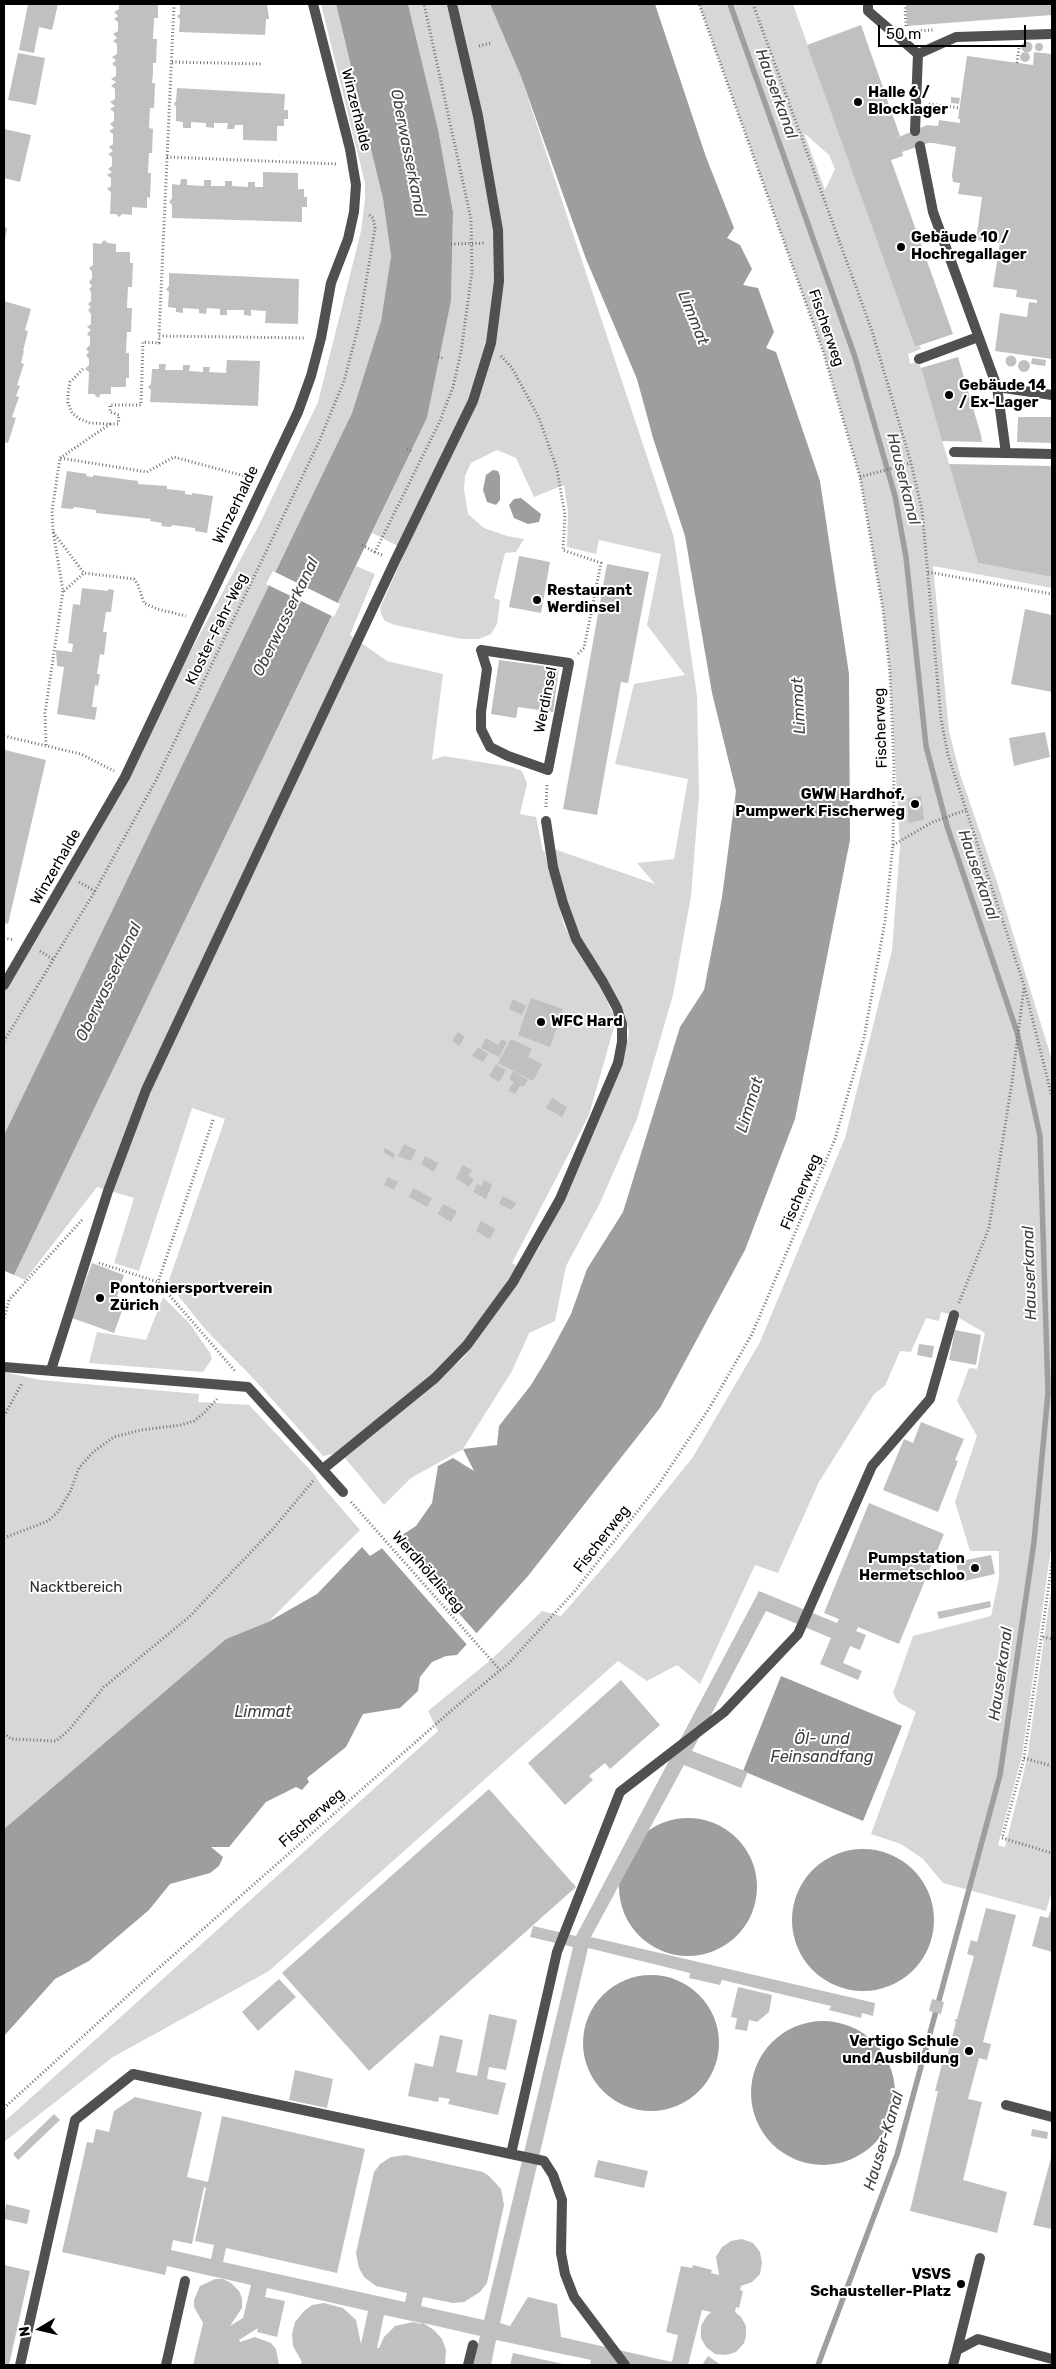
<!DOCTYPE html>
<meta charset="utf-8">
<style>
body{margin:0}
#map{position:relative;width:1056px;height:2369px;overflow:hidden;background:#fff;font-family:Rubik,sans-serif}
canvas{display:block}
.frame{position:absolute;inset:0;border:5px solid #000;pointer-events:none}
.north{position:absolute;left:15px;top:2304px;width:50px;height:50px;-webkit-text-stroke:4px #fff;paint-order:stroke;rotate:261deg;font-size:14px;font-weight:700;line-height:20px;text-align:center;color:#000}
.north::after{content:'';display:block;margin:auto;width:18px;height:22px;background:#000;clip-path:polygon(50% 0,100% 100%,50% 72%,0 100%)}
.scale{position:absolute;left:878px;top:25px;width:148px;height:22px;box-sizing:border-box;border:2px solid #000;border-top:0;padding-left:6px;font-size:15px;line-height:18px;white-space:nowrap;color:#000;-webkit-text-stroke:4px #fff;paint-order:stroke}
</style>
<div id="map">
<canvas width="1056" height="2369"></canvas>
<div class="frame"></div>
<div class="north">N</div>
<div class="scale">50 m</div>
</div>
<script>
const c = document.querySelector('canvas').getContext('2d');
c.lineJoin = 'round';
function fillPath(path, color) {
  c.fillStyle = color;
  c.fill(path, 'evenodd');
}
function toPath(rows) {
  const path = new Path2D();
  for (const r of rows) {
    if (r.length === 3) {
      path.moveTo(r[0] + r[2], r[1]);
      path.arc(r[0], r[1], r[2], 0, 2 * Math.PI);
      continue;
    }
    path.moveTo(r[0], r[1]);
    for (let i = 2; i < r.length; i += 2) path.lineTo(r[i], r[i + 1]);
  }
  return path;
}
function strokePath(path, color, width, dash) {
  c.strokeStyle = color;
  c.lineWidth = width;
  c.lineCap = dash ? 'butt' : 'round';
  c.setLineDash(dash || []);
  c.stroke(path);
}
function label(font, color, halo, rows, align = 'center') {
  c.font = font + ' Rubik,sans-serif';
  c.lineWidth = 4;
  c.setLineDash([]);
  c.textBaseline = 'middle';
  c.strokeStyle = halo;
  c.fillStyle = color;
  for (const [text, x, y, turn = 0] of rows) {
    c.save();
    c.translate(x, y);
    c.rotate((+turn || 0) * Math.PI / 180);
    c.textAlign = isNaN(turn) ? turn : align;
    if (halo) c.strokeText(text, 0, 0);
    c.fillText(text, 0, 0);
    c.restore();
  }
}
fillPath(toPath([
 [321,4,336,4,383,199,391,256,381,321,352,413,4,1135,4,985,69,876,259,525,318,402,361,231,365,199,365,183],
 [408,4,490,4,520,74,674,538,697,696,699,796,691,896,673,995,637,1119,600,1203,566,1266,555,1321,529,1333,512,1371,463,1449,411,1478,384,1505,345,1458,464,1357,539,1248,581,1163,622,1063,629,1033,624,1013,606,977,579,937,558,872,554,849,655,884,637,863,674,859,688,779,615,764,634,684,685,675,647,625,661,554,599,540,596,554,567,547,568,512,564,485,534,497,516,458,497,450,471,463,465,476,464,489,468,514,484,528,507,536,524,539,516,552,505,553,494,598,500,600,497,624,491,634,479,639,461,639,395,625,385,621,381,614,380,608,406,550,372,533,427,418,451,301,453,211,438,129],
 [699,4,793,4,915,347,920,346,921,349,908,354,910,364,918,361,921,368,978,563,1052,577,1052,588,933,566,949,731,960,774,997,882,1052,1060,1052,1541,1022,1756,998,1845,1005,1847,1027,1759,1052,1583,1052,1891,1046,1911,943,1883,923,1859,901,1844,871,1834,916,1712,898,1702,893,1693,913,1636,991,1616,999,1578,999,1551,970,1551,955,1502,977,1436,957,1401,969,1368,977,1369,985,1333,954,1315,941,1312,939,1321,926,1318,911,1352,900,1351,885,1386,874,1394,819,1482,778,1573,755,1565,700,1684,677,1665,647,1681,618,1661,269,1971,113,2057,4,2142,4,2122,438,1731,428,1711,493,1658,542,1611,561,1616,619,1549,693,1457,760,1342,845,1138,892,950,900,846,890,674,883,610,860,477,823,351],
 [804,133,829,155,835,169,825,190],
 [356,566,375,574,350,635,387,661,443,674,432,760,444,756,511,767,522,771,527,784,520,814,536,817,543,851,546,853,545,855,564,925,573,943,597,980,616,1020,589,1115,512,1263,517,1266,489,1309,452,1357,426,1380,333,1454,323,1456,252,1377,205,1329,168,1283,225,1119,192,1108,139,1271,114,1263,134,1198,97,1187,25,1280,14,1275],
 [163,1297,190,1324,210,1353,212,1359,203,1372,89,1363,97,1332,146,1340],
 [4,1372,40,1380,199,1394,198,1402,249,1405,314,1474,322,1486,360,1530,268,1622,226,1639,4,1829]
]), '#d7d7d7');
fillPath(toPath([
 [336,4,408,4,438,129,453,212,451,301,427,418,14,1275,5,1271,4,1272,4,1135,352,413,381,321,391,256,383,199],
 [490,4,655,4,706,157,734,228,727,238,740,245,752,269,743,285,758,288,774,332,766,348,776,352,820,481,849,674,850,840,795,1119,745,1250,660,1408,528,1576,457,1655,446,1656,432,1662,420,1677,418,1691,400,1708,363,1714,346,1747,307,1778,309,1782,302,1790,296,1787,266,1802,229,1847,211,1847,223,1857,219,1866,210,1873,170,1884,149,1910,89,1961,55,1979,4,2036,4,1829,226,1639,268,1622,317,1594,362,1547,370,1556,416,1526,432,1503,438,1466,453,1458,474,1471,463,1449,497,1445,499,1426,531,1385,548,1357,571,1314,587,1269,623,1212,680,1027,704,990,722,897,736,791,712,693,685,536,653,438,637,379,586,259,520,74],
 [493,470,498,471,500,476,500,500,496,505,487,502,483,490,486,475],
 [521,498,541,514,539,522,528,524,514,518,509,505,514,499],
 [781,1676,902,1726,863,1821,743,1771],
 [688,1887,69],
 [863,1920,71],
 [651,2043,68],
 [823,2093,72]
]), '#9e9e9e');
fillPath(toPath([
 [273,571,340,604,334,617,266,584],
 [392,1538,479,1636,469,1647,380,1546]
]), '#fff');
strokePath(toPath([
 [730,4,855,357,895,496,906,557,926,746,947,826,1017,1032,1040,1136,1048,1393,1034,1542,1000,1775,897,2155,818,2365]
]), '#9e9e9e', 5.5);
fillPath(toPath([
 [28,4,58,4,52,30,39,27,34,53,19,50],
 [119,4,158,4,158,18,154,18,153,39,157,39,156,63,153,63,153,73,152,83,155,83,154,108,150,108,149,128,153,129,152,153,149,153,148,173,151,173,150,198,147,197,147,208,132,207,132,215,122,214,119,217,116,214,110,214,111,192,107,189,111,186,111,178,107,175,112,172,108,169,112,166,112,157,108,154,113,151,109,147,113,144,113,134,109,131,114,128,110,124,114,121,114,112,110,109,115,106,110,102,115,99,115,89,111,86,116,82,111,79,116,76,116,67,112,64,116,60,112,57,117,54,117,44,113,41,117,38,113,34,118,31,118,22,114,19,118,16,114,12,119,9],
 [180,4,267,4,269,19,266,19,265,35,179,32,180,19,177,16,180,14],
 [906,4,1052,4,1052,15,907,26],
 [861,25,900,136,894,139,927,125,938,126,939,120,960,123,960,119,958,119,967,56,1033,65,1034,52,1052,54,1052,359,995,351,1000,313,1027,317,1029,302,1037,303,1037,300,1016,297,1017,290,993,287,1000,243,976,240,982,197,958,194,960,183,953,182,952,175,956,147,933,143,928,143,902,152,903,156,891,160,953,334,915,347,807,45],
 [1027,47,5.5],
 [1039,47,4],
 [1025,57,5],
 [18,53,45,58,36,105,8,100],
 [177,88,285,94,284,110,288,110,288,119,284,119,284,126,277,126,277,141,243,140,243,125,235,125,234,129,227,129,228,123,214,123,214,128,206,127,206,123,191,122,191,128,183,128,183,122,176,121,176,107,174,104,176,101],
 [951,97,960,98,959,104,951,103],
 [4,129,31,135,20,182,4,178],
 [263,172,298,173,298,189,304,189,304,197,307,197,307,207,302,207,302,222,172,218,172,205,169,202,172,198,172,184,180,185,181,179,187,179,187,185,204,186,204,180,211,180,211,186,225,186,225,181,232,181,232,186,248,187,248,182,255,182,255,187,263,187],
 [4,227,7,228,5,240,4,240],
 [104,240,108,243,116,244,116,252,130,252,130,263,133,263,132,287,128,287,127,308,132,308,131,332,127,332,126,353,129,353,129,378,126,378,126,387,111,387,111,394,101,394,98,398,94,394,88,394,89,372,85,369,89,365,89,359,86,355,89,352,86,349,90,345,90,337,87,334,91,330,87,327,91,324,91,314,88,310,91,307,88,304,91,301,91,292,89,289,92,286,89,282,92,278,92,272,89,268,93,265,93,243,101,244],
 [169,273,299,279,298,324,265,323,266,311,251,310,251,316,244,315,244,310,227,310,227,315,220,315,220,309,207,308,206,314,199,313,199,309,183,308,183,313,176,312,176,308,168,307,169,292,166,289,169,286],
 [4,301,31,309,25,330,28,331,23,351,24,351,21,363,24,364,17,385,20,386,16,396,19,397,12,417,16,418,8,443,4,442],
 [1011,361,5.5],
 [958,357,981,435,982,442,942,441,921,368],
 [1032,358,1046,360,1045,366,1031,364],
 [1024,366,6],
 [227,360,260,361,258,406,150,402,151,390,148,387,151,384,152,369,159,369,159,364,166,364,165,370,183,370,183,365,190,365,189,371,203,372,203,367,210,367,209,372,226,373],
 [1018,417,1052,417,1052,443,1017,442],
 [949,464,1052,466,1052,577,978,563],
 [67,471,87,474,86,476,93,477,93,475,138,481,138,484,167,486,167,489,185,491,185,494,192,495,192,493,213,496,207,533,195,531,195,528,172,525,171,527,161,526,162,523,150,521,151,519,96,513,96,510,74,507,73,509,61,508],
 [519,556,550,562,541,613,509,607],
 [607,564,649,572,628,683,621,682,597,815,563,809],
 [82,588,108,591,108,589,114,590,111,612,106,612,103,632,107,632,104,655,100,654,97,674,100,674,98,686,95,685,92,707,97,707,95,720,57,714,64,667,57,666,56,650,72,652,73,644,68,643,73,604,80,605],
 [1025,609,1052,615,1052,692,1011,684],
 [499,660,559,668,553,712,518,707,516,718,491,714],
 [1045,732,1050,757,1014,766,1009,738],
 [5,750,46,760,8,924,4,923],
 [921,796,924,820,908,823,908,798],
 [531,998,563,1009,550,1047,518,1035],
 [513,999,526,1006,522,1015,509,1009],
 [458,1032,465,1037,459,1046,452,1041],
 [486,1038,498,1045,502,1039,507,1042,499,1057,481,1048],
 [511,1039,532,1049,528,1057,542,1064,533,1081,498,1063],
 [478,1047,488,1054,483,1062,472,1056],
 [496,1064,506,1070,499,1082,489,1076],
 [513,1071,528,1080,524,1086,520,1086,515,1094,508,1090,514,1082,509,1079],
 [552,1098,567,1107,562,1117,546,1108],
 [404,1144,416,1150,411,1161,398,1156],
 [385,1148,395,1154,393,1158,383,1152],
 [425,1156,438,1163,434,1172,421,1164],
 [463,1165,472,1170,468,1176,474,1179,469,1187,456,1178],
 [388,1177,398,1182,394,1190,384,1185],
 [484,1180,492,1185,486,1199,473,1192,477,1184,481,1186],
 [413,1188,432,1198,427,1207,409,1197],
 [503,1196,516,1203,512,1210,499,1204],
 [443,1204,457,1211,451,1222,438,1214],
 [481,1221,495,1229,490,1239,476,1231],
 [92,1263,124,1275,117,1296,126,1300,114,1333,72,1318],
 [955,1330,981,1335,976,1365,949,1360],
 [919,1344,934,1346,932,1358,917,1355],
 [921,1422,964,1439,955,1460,958,1461,938,1512,883,1490,904,1439,913,1443],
 [869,1503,944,1534,899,1644,858,1627,856,1631,866,1635,860,1650,850,1646,843,1663,862,1671,858,1680,820,1664,831,1638,766,1611,692,1751,748,1772,741,1788,684,1765,591,1937,875,2003,873,2016,862,2013,861,2018,829,2010,831,2006,722,1980,720,1985,689,1978,690,1973,588,1948,500,2323,510,2326,528,2297,557,2304,561,2337,672,2362,678,2335,666,2332,681,2266,692,2268,693,2265,712,2270,711,2273,719,2275,716,2257,722,2247,731,2241,742,2239,753,2243,760,2252,762,2263,760,2274,752,2282,741,2286,740,2290,743,2291,739,2308,736,2307,735,2312,741,2317,746,2326,746,2336,744,2343,736,2352,726,2355,715,2354,706,2347,701,2338,701,2326,706,2317,711,2312,702,2310,688,2365,590,2365,591,2360,496,2340,491,2365,473,2365,480,2336,423,2323,434,2330,442,2339,446,2350,445,2365,299,2365,302,2362,293,2346,292,2334,295,2322,304,2311,312,2305,324,2303,343,2308,356,2320,361,2344,368,2311,267,2288,265,2297,285,2301,277,2337,257,2332,258,2328,239,2340,240,2342,255,2337,271,2343,276,2349,279,2365,193,2365,203,2323,194,2307,194,2300,200,2286,215,2279,223,2279,231,2283,239,2291,242,2298,242,2308,230,2326,243,2318,251,2285,167,2266,165,2275,62,2252,87,2142,93,2143,96,2129,109,2132,114,2111,135,2097,202,2112,187,2177,208,2182,222,2116,365,2149,337,2273,226,2248,223,2262,405,2302,407,2293,376,2286,364,2277,359,2268,356,2253,374,2172,380,2164,391,2157,406,2155,483,2172,489,2176,501,2189,504,2205,487,2283,480,2292,464,2302,453,2303,423,2297,421,2306,484,2320,573,1947,530,1937,533,1926,576,1936,759,1591,837,1623,839,1619,824,1613],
 [204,2187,206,2188,195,2241,214,2245,211,2259,171,2250,173,2240,192,2244],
 [384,2315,421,2323,421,2324,413,2322,395,2326,384,2337,379,2348,377,2348],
 [991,1555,995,1574,960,1582,956,1562],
 [990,1601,991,1607,939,1619,937,1612],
 [621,1680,660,1725,610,1769,605,1763,589,1776,593,1780,565,1805,528,1763],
 [489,1789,576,1887,369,2071,282,1973],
 [1052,1907,1052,1952,1032,1946,1040,1916,1048,1918],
 [986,1908,1016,1915,983,2042,991,2044,987,2060,979,2058,968,2099,982,2102,963,2180,1007,2192,997,2233,910,2211,938,2091,935,2091,942,2064,945,2065,956,2022,954,2020,957,2019,974,1956,967,1954,971,1940,977,1942],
 [279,1979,296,1997,258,2031,242,2012],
 [738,1987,772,1995,769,2012,757,2022,749,2020,747,2031,735,2029,737,2018,731,2017],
 [932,1999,944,2002,941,2014,929,2011],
 [489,2014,517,2020,506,2070,489,2067,487,2079,506,2083,498,2115,448,2104,450,2099,439,2097,438,2102,408,2096,415,2063,433,2067,440,2035,463,2040,456,2072,477,2076],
 [295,2070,333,2079,327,2108,289,2100],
 [54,2114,60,2120,18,2160,13,2154],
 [1032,2129,1048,2132,1047,2139,1031,2136],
 [1052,2154,1052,2229,1033,2225],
 [598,2160,648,2171,644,2188,594,2177],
 [6,2204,30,2210,27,2224,4,2219],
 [4,2265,30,2271,9,2365,4,2365],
 [513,2353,563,2364,562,2365,510,2365],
 [708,2356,721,2365,702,2365]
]), '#c0c0c0');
strokePath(toPath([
 [174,4,159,336,306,338],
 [753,4,872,331,911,463,922,510,941,719,948,755,1024,985,1052,1097],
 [905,4,906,26],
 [914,31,933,30],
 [479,46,491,43],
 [172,62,263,64],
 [1017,63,1019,48],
 [929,104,960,108],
 [167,157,337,164],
 [451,244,485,243],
 [501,356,512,368,539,418,557,469,565,515,563,550,601,563,584,648,578,654],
 [438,357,443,358],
 [110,424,118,424,119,415,110,412,110,405,141,405,143,342,159,343,159,336],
 [407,449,413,452],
 [60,458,110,424,90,423,80,419,72,413,68,403,68,393,70,382,83,369],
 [860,477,911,463],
 [53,532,84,573,134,579,138,585,144,603,157,609,186,616],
 [362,545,375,552],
 [382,555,375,552,440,421,453,387,461,352,472,272,471,219,424,4],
 [928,572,1052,594],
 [64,591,84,573],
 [4,736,81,754,114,771],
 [46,745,45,713,63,591,53,531,52,511,60,458,147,472,174,457,252,478],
 [546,807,547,783],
 [893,845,933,822,966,810],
 [79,882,95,891],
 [4,938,14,940],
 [40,951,54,960],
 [4,1041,95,891,155,782,318,444,344,381,359,324,375,228,373,218,368,214],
 [213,1120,158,1282,235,1371],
 [99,1263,158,1282],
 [959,1303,989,1228,1012,1082,1024,987],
 [4,1318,9,1300,82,1220],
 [4,1416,22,1383],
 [351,1502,500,1670],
 [4,1538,48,1521,58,1512,70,1492,79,1468,93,1452,114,1437,141,1430,181,1425,194,1421,203,1414,217,1399],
 [1052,1563,1024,1758,1002,1838,1052,1853],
 [1043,1637,1052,1639],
 [4,1733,11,1739,56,1741,68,1731,104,1687,189,1617,272,1530,313,1481],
 [1024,1758,1052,1766],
 [4,2108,144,1981,452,1710,509,1663,574,1592,659,1484,710,1407,752,1334,835,1139,864,1038,885,921,893,845,894,769,890,674,883,610,860,477,823,351,699,4]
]), '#727272', 3, [1, 2.5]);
strokePath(toPath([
 [868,4,868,11,918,54,915,131],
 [918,54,956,37,1052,34],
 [920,146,933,212,997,387,1052,395],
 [919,359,978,337],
 [997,387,1006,453,1052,454],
 [954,452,1006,453],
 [481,650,569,663,548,770,508,756,490,747,481,729,481,712,487,669,481,650],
 [4,1367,248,1387,343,1492],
 [51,1370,108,1191,146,1090,395,561,473,401,491,343,499,281,498,230,478,116,452,4],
 [323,1469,435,1378,467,1345,513,1282,560,1199,618,1063,622,1042,622,1024,617,1008,603,982,576,939,563,903,553,867,546,821],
 [1006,2105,1052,2117],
 [511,2154,557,1952,620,1792,724,1712,798,1634,872,1466,930,1399,954,1315],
 [957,2350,980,2258],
 [20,2365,75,2120,133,2074,544,2161,553,2175,562,2200,561,2253,565,2274,574,2297,625,2365],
 [166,2365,185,2281],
 [468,2365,473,2345],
 [953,2365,957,2350,978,2339,1052,2359]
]), '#505050', 10);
strokePath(toPath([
 [4,985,125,777,298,412,311,376,321,338,331,283,348,239,354,212,356,185,350,149,313,4]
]), '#505050', 10);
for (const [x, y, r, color] of [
 [858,102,5,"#000"],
 [901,247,5,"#000"],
 [949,395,5,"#000"],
 [537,600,5,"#000"],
 [915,804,5,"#000"],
 [541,1022,5,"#000"],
 [100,1298,5,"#000"],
 [975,1568,5,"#000"],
 [969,2051,5,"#000"],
 [961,2284,5,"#000"]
]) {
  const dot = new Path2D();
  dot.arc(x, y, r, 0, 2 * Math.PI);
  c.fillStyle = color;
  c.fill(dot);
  strokePath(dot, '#fff', 2);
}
label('bold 15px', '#000', '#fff', [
 ["Halle 6 /",868,93],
 ["Blocklager",868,110],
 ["Gebäude 10 /",911,238],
 ["Hochregallager",911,255],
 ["Gebäude 14",959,386],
 ["/ Ex-Lager",959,403],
 ["Restaurant",547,591],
 ["Werdinsel",547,608],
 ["GWW Hardhof,",905,795,"right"],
 ["Pumpwerk Fischerweg",905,812,"right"],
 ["WFC Hard",551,1022],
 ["Pontoniersportverein",110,1289],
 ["Zürich",110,1306],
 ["Pumpstation",965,1559,"right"],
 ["Hermetschloo",965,1576,"right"],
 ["Vertigo Schule",959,2042,"right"],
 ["und Ausbildung",959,2059,"right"],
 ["VSVS",951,2275,"right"],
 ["Schausteller-Platz",951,2292,"right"]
], 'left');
label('15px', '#000', '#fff', [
 ["Winzerhalde",356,110,76],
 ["Fischerweg",826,328,71],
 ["Winzerhalde",236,505,-64],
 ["Kloster-Fahr-Weg",217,629,-64],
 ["Werdinsel",546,700,-79],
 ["Fischerweg",881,728,-92],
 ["Winzerhalde",56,867,-60],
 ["Fischerweg",801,1192,-67],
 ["Fischerweg",602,1539,-52],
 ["Werdhölzlisteg",428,1572,49],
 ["Fischerweg",312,1818,-41]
]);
label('15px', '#2e2e2e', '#fff', [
 ["Nacktbereich",76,1588]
]);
label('italic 16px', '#3f3f3f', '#fff', [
 ["Hauserkanal",776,94,70],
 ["Oberwasserkanal",408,153,79],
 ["Limmat",693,318,68],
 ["Hauserkanal",903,479,76],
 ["Oberwasserkanal",286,617,-64],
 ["Limmat",799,706,-93],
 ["Hauserkanal",978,875,71],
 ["Oberwasserkanal",109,982,-64],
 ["Limmat",750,1105,-73],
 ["Hauserkanal",1030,1273,-92],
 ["Hauserkanal",1001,1674,-82],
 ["Limmat",263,1712],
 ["Öl- und",822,1739],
 ["Feinsandfang",822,1757],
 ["Hauser-Kanal",884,2141,-73]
]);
</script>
